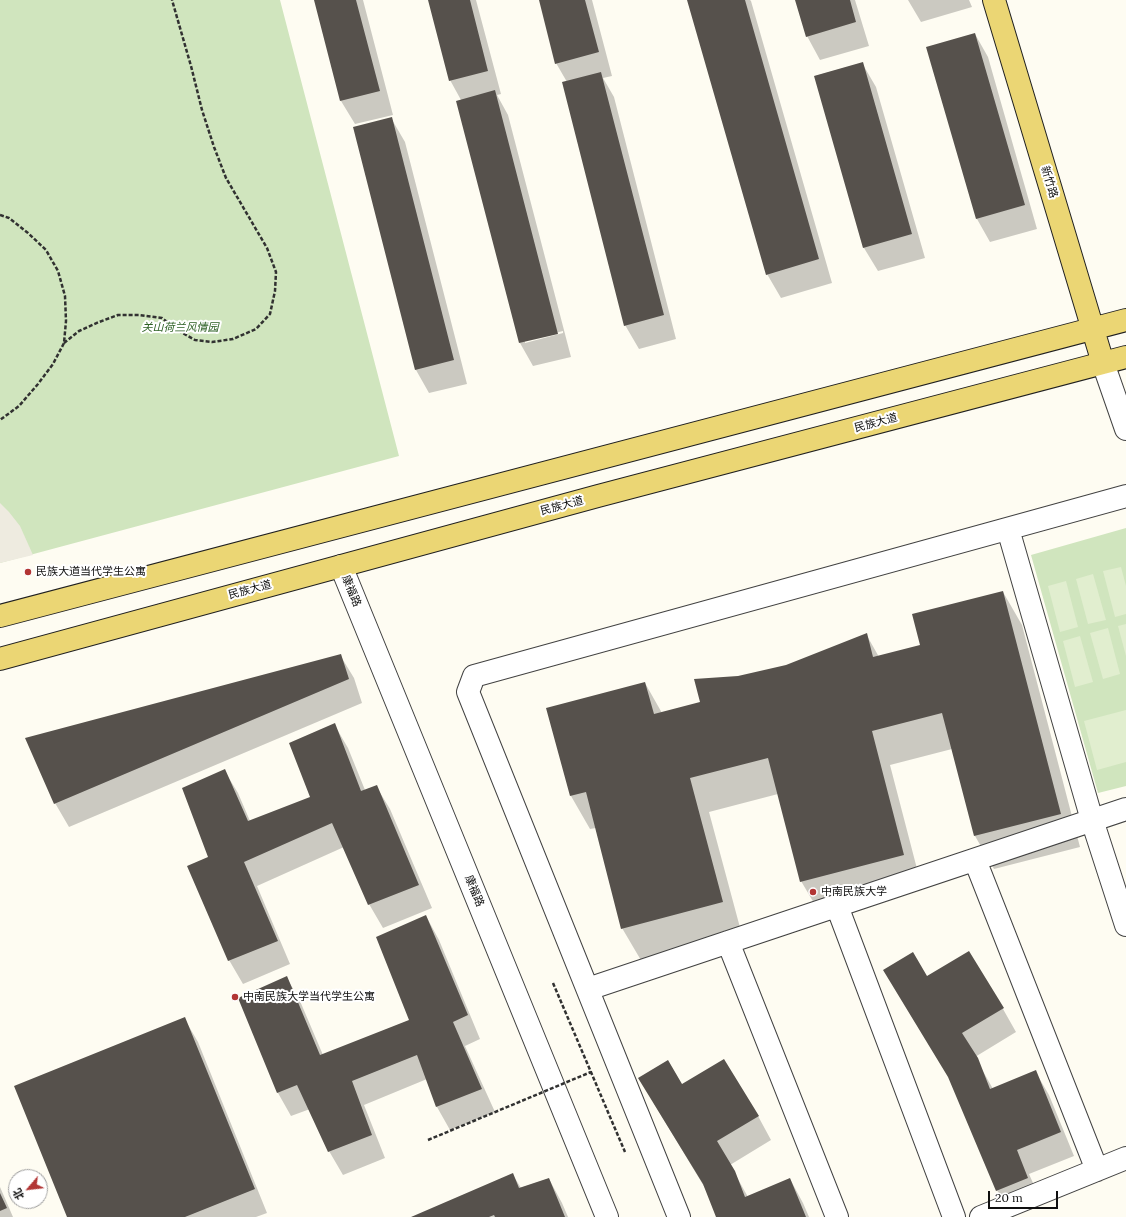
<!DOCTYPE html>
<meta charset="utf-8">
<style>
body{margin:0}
#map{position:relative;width:1126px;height:1217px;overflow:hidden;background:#fefcf2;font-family:Lora,"Noto Sans SC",serif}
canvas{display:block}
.north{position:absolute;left:8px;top:1169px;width:40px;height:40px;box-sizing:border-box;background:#fff;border:1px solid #9f9f9f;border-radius:50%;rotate:242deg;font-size:11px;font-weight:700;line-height:16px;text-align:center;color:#0f0f0f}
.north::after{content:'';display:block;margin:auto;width:14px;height:18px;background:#b23534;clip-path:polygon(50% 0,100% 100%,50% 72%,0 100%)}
.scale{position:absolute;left:988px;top:1191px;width:70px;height:18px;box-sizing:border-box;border:2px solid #0f0f0f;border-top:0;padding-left:5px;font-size:12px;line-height:14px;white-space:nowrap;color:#0f0f0f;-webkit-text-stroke:3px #fff;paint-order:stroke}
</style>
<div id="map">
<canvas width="1126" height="1217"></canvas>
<div class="north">北</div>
<div class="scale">20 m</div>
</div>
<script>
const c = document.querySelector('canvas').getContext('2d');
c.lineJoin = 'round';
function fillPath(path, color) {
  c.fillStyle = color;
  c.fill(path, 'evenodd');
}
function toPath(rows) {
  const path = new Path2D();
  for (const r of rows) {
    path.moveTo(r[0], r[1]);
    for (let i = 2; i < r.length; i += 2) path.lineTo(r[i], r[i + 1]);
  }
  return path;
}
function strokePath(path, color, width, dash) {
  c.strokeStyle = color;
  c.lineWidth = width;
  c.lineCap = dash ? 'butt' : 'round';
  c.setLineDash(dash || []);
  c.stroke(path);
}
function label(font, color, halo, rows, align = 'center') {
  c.font = font + ' Lora,"Noto Sans SC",serif';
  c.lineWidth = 4;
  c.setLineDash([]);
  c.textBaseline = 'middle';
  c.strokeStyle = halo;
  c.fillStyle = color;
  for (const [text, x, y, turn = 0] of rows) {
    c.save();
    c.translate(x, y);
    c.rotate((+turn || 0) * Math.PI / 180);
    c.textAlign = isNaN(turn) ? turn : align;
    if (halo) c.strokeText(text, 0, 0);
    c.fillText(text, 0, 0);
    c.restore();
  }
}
fillPath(toPath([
 [0,0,280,0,399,456,0,563],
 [1126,528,1126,786,1098,793,1031,555]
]), '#d0e5be');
fillPath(toPath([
 [1121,567,1126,586,1126,614,1115,617,1103,571],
 [1093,574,1106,620,1088,624,1076,579],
 [1066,581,1078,627,1060,632,1048,586],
 [1126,624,1126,656,1118,626],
 [1108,628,1120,674,1103,679,1090,633],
 [1080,636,1093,682,1075,687,1063,641],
 [1126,710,1126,762,1097,770,1084,721]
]), '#e1eecf');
fillPath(toPath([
 [0,503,9,512,20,526,33,555,0,563]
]), '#eeebe0');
fillPath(toPath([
 [315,0,363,0,393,115,355,124,341,101],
 [429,0,476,0,501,94,497,95,508,115,571,357,533,366,520,343,457,101,461,100,450,80],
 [563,331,563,333,525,343,525,341],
 [540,0,592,0,612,76,603,78,614,97,676,339,639,349,625,325,567,82,556,63],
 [688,0,750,0,751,1,832,283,781,298,767,274],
 [796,0,855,0,869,46,820,60,807,36],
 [908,0,969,0,972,7,921,22],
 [975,34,988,57,1037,229,990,242,977,219],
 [862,63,876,87,925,258,878,271,864,248,815,76],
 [391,118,405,142,467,384,429,393,416,370,354,128],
 [1003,592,1022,625,1080,847,994,869,975,836,952,749,890,765,922,888,821,915,801,881,778,794,709,812,742,935,642,962,622,928,596,828,590,829,571,796,548,709,645,683,662,713,701,703,738,677,787,666,866,634,879,657,921,646],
 [340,655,354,678,362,703,69,827,55,803],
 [334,724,348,748,365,790,376,786,390,809,432,908,383,928,369,904,344,847,257,886,290,964,243,984,229,960,209,858,224,770,238,793,250,821,312,797],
 [426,916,439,940,480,1039,465,1046,495,1112,450,1130,437,1107,427,1079,364,1105,385,1158,343,1175,329,1151,310,1109,291,1116,278,1093,239,998,287,978,300,1001,323,1055,410,1020],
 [927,978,1003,1009,1016,1032,975,1057,993,1089,1035,1071,1049,1095,1074,1156,1029,1174,1041,1201,1010,1214,997,1190],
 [184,1018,198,1042,267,1213,256,1217,68,1217],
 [682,1085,758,1116,771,1140,730,1165,748,1197,790,1179,803,1203,809,1217,718,1217,705,1188,653,1102],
 [513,1175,521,1188,549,1179,562,1203,568,1217,414,1217],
 [0,1187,13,1217,0,1217]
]), '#0003');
fillPath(toPath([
 [314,0,356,0,380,91,340,101],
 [428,0,470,0,488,71,449,81],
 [539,0,585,0,599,52,555,64],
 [687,0,745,0,819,259,766,275],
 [795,0,850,0,856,22,806,37],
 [975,33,1025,205,976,219,926,47],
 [863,62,912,234,863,248,814,76],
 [601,72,664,315,624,326,562,82],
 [495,90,558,334,519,343,456,101],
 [392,117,454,360,415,370,353,127],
 [1003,591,1061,814,974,836,942,713,872,731,904,855,800,882,768,758,690,778,723,902,621,929,586,792,570,796,546,708,645,682,654,714,700,702,694,679,738,676,786,665,867,633,873,657,920,645,912,614],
 [341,654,349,679,54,804,25,738],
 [335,723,361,791,377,785,419,885,368,905,332,823,244,862,278,941,228,961,187,866,208,857,182,788,225,769,248,821,310,797,289,743],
 [426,915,468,1015,453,1022,482,1089,436,1107,417,1055,352,1081,372,1135,328,1152,297,1085,277,1093,238,998,287,976,320,1055,409,1020,376,937],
 [969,951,1004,1008,962,1033,978,1058,990,1089,1036,1070,1061,1132,1017,1150,1028,1178,996,1191,948,1077,883,970,913,952,927,976],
 [185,1017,255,1189,185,1217,67,1217,14,1086],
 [724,1059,759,1116,717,1141,735,1171,745,1197,790,1178,806,1217,716,1217,703,1184,638,1078,668,1060,682,1084],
 [513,1173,519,1188,549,1178,565,1217,495,1217,494,1215,489,1217,411,1217],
 [0,1193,7,1208,0,1211]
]), '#56514c');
const minor = toPath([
 [1103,363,1126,429],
 [1008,529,1092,820,1126,925],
 [341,566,607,1217],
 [975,860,1097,1170],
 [837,906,954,1217],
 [728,942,837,1217],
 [588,989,1126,809],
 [679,1217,468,692,474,676,1126,496],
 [981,1217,1126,1158]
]);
const major = toPath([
 [994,0,1103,363],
 [0,616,1126,320],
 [0,659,598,496,1126,357]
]);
strokePath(minor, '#424242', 24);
strokePath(major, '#202020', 24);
strokePath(toPath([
 [0,215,9,218,28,233,46,250,58,271,65,296,66,321,64,343,53,364,38,384,19,406,0,420],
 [64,343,79,331,99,322,118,315,139,315,162,318,179,331,195,340,212,342,233,339,256,329,270,314,275,291,276,272,267,248,226,178,214,147,202,110,191,66,172,0],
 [553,983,625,1152]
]), '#313131', 2.5, [4, 2]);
strokePath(minor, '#fff', 22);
strokePath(major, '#ebd674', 22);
strokePath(toPath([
 [428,1140,591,1072]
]), '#313131', 2.5, [4, 2]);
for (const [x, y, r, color] of [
 [28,572,4,"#b23534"],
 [813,892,4,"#b23534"],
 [235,997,4,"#b23534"]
]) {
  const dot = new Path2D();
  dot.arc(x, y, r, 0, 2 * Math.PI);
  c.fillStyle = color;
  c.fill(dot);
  strokePath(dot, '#fff', 1.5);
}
label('11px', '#0f0f0f', '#fff', [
 ["新竹路",1049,182,73],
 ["民族大道",876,423,-15],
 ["民族大道",562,506,-15],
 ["民族大道",250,590,-15],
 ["康福路",351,591,68],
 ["康福路",474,891,68]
]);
label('italic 11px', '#2e6125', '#fff', [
 ["关山荷兰风情园",180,328]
]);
label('11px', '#0f0f0f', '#fff', [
 ["民族大道当代学生公寓",36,572],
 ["中南民族大学",821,892],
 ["中南民族大学当代学生公寓",243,997]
], 'left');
</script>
